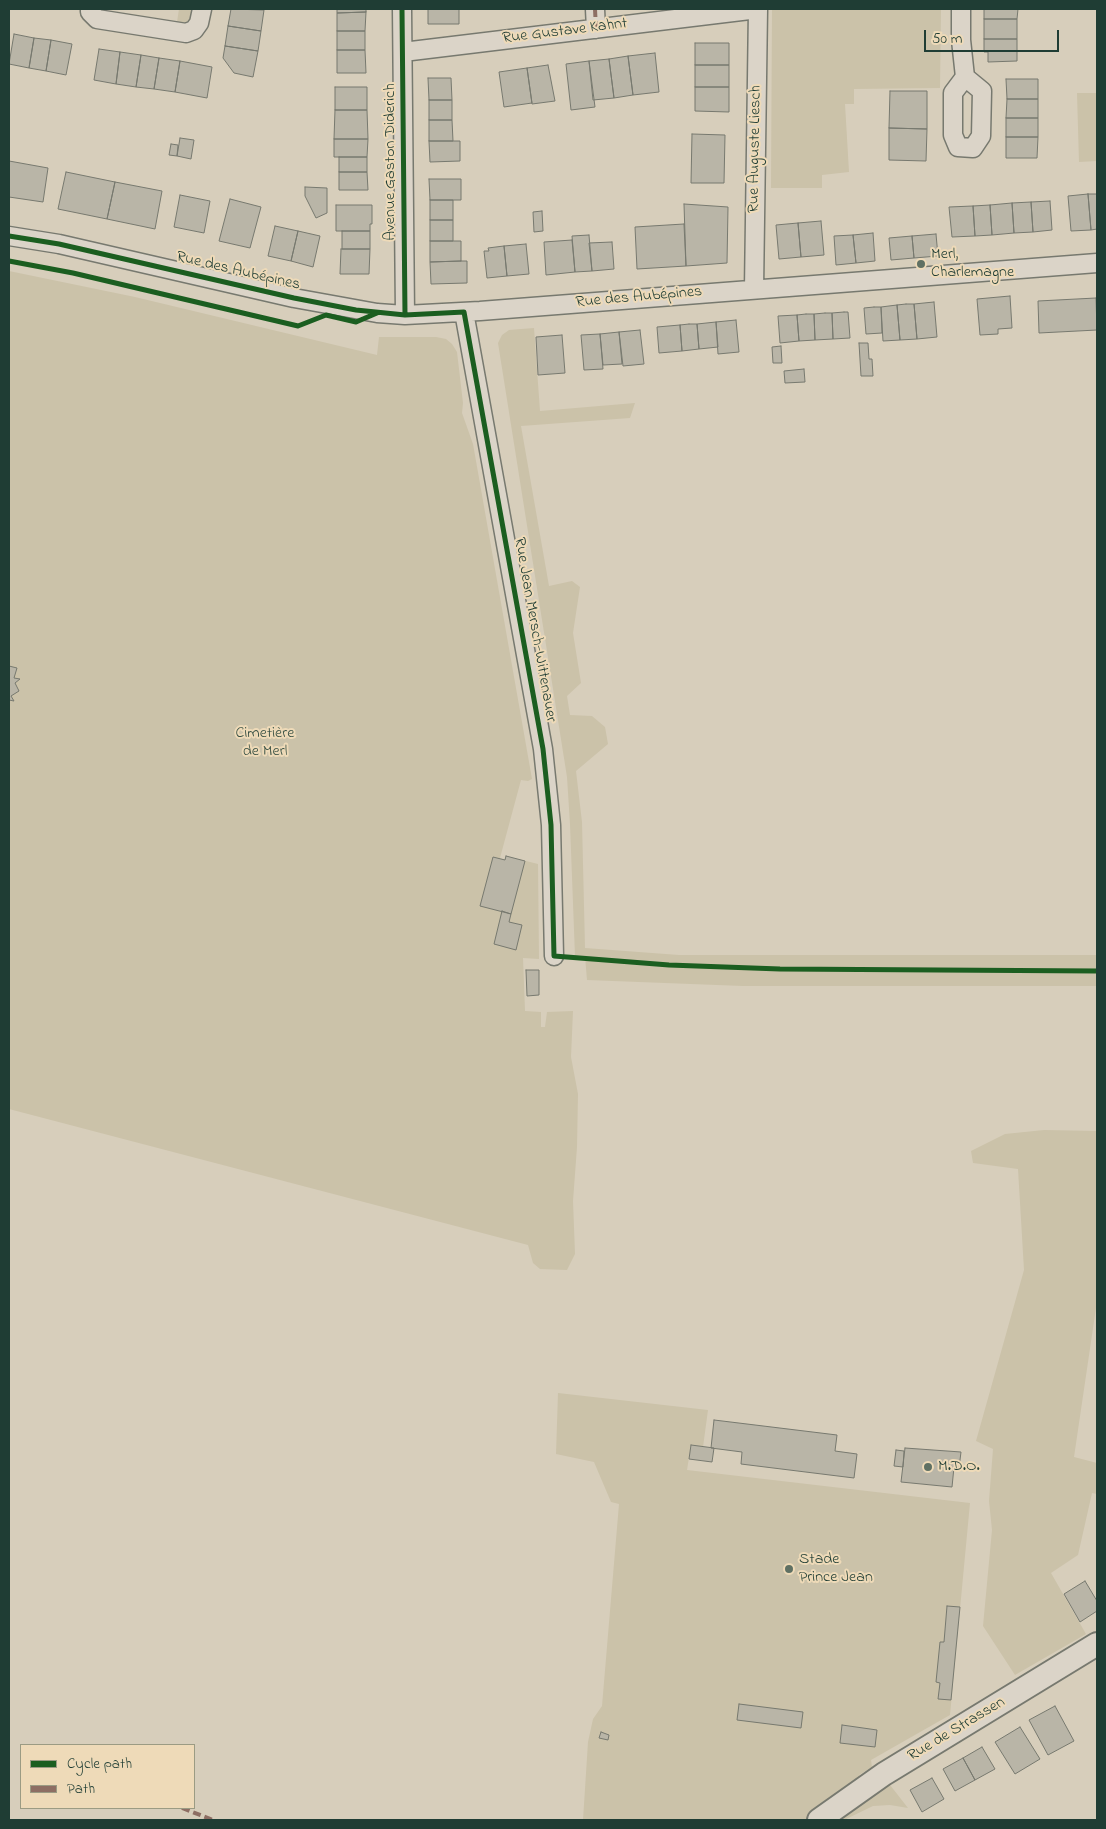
<!DOCTYPE html>
<meta charset="utf-8">
<style>
body{margin:0}
#map{position:relative;width:1106px;height:1829px;overflow:hidden;background:#d7cebb;font-family:"Indie Flower",sans-serif}
canvas{display:block}
.frame{position:absolute;inset:0;border:10px solid #1f3d34;pointer-events:none}
.legend{position:absolute;left:20px;top:1744px;width:175px;height:65px;box-sizing:border-box;background:#eedab8;border:1px solid #9b9b83;margin:0;padding:6px 9px;list-style:none;font-size:15px;color:#1f3d34}
.legend li{display:flex;align-items:center;gap:10px;height:25px}
.legend b{width:25px;border:1px solid #9b9b83}
.scale{position:absolute;left:924px;top:30px;width:135px;height:22px;box-sizing:border-box;border:2px solid #1f3d34;border-top:0;padding-left:6px;font-size:15px;line-height:18px;white-space:nowrap;color:#1f3d34;-webkit-text-stroke:4px #eedab8;paint-order:stroke}
</style>
<div id="map">
<canvas width="1106" height="1829"></canvas>
<div class="frame"></div>
<ul class="legend">
<li><b style="height:6px;background:#1b5e20"></b>Cycle path</li>
<li><b style="height:6px;background:#8d6e63"></b>Path</li>
</ul>
<div class="scale">50 m</div>
</div>
<script>
const c = document.querySelector('canvas').getContext('2d');
c.lineJoin = 'round';
function fillPath(path, color) {
  c.fillStyle = color;
  c.fill(path, 'evenodd');
}
function toPath(rows) {
  const path = new Path2D();
  for (const r of rows) {
    path.moveTo(r[0], r[1]);
    for (let i = 2; i < r.length; i += 2) path.lineTo(r[i], r[i + 1]);
  }
  return path;
}
function strokePath(path, color, width, dash) {
  c.strokeStyle = color;
  c.lineWidth = width;
  c.lineCap = dash ? 'butt' : 'round';
  c.setLineDash(dash || []);
  c.stroke(path);
}
function label(font, color, halo, rows, align = 'center') {
  c.font = font + ' "Indie Flower",sans-serif';
  c.lineWidth = 4;
  c.setLineDash([]);
  c.textBaseline = 'middle';
  c.strokeStyle = halo;
  c.fillStyle = color;
  for (const [text, x, y, turn = 0] of rows) {
    c.save();
    c.translate(x, y);
    c.rotate((+turn || 0) * Math.PI / 180);
    c.textAlign = isNaN(turn) ? turn : align;
    if (halo) c.strokeText(text, 0, 0);
    c.fillText(text, 0, 0);
    c.restore();
  }
}
fillPath(toPath([
 [177,9,193,9,192,17,188,22,177,22,179,9],
 [772,9,941,9,940,88,854,89,854,104,845,104,849,172,822,175,822,188,771,188],
 [1077,93,1097,93,1097,161,1079,162],
 [9,271,135,297,377,355,379,337,436,337,446,339,452,344,457,352,463,403,462,413,473,444,532,779,528,781,521,780,500,858,505,860,506,856,538,864,539,959,523,958,525,1011,541,1012,541,1027,545,1027,547,1012,573,1011,571,1057,578,1094,577,1147,573,1201,575,1254,567,1270,540,1269,533,1263,528,1245,9,1109],
 [534,328,540,411,635,403,630,418,521,426,549,586,572,581,580,587,573,633,581,683,567,696,570,715,592,716,605,727,608,744,576,771,582,822,585,948,679,955,1097,955,1097,986,743,986,587,980,585,956,575,956,570,824,567,777,498,343,502,335,509,330],
 [1044,1130,1097,1131,1097,1301,1074,1457,1097,1463,1097,1494,1092,1493,1078,1555,1051,1573,1086,1634,1015,1675,983,1626,992,1530,989,1501,993,1449,976,1441,1024,1270,1018,1169,973,1163,971,1151,1005,1134],
 [558,1393,708,1410,703,1447,691,1445,687,1470,970,1503,950,1715,871,1760,872,1767,859,1775,872,1796,890,1785,908,1808,890,1805,873,1806,844,1820,583,1820,588,1742,593,1719,602,1706,619,1504,611,1502,594,1462,556,1454]
]), '#cbc2a9');
const building = toPath([
 [231,9,264,10,261,31,228,26,231,9],
 [337,9,366,9,366,12,337,13,337,9],
 [428,9,459,9,459,24,428,24,428,9],
 [984,9,1018,9,1017,19,984,19,984,9],
 [366,12,365,31,337,31,337,13,366,12],
 [984,19,1017,19,1017,39,984,39,984,19],
 [228,26,261,31,258,51,225,46,228,26],
 [337,31,365,31,365,50,337,50,337,31],
 [14,34,34,38,29,68,9,64,14,34],
 [34,38,51,40,46,71,29,68,34,38],
 [984,39,1017,39,1017,61,988,62,988,52,984,52,984,39],
 [51,40,72,44,66,75,46,71,51,40],
 [695,43,729,43,729,65,695,65,695,43],
 [225,46,258,51,253,77,234,73,223,58,225,46],
 [99,49,120,52,116,84,94,80,99,49],
 [337,50,365,50,366,73,337,73,337,50],
 [120,52,141,55,136,87,116,84,120,52],
 [655,53,659,92,633,95,628,56,655,53],
 [141,55,159,58,154,89,136,87,141,55],
 [628,56,633,95,614,98,609,59,628,56],
 [159,58,180,61,175,92,154,89,159,58],
 [609,59,614,98,593,100,589,61,609,59],
 [180,61,212,67,207,98,175,92,180,61],
 [589,61,595,107,571,110,566,64,589,61],
 [548,65,555,101,532,104,527,68,548,65],
 [695,65,729,65,729,87,695,87,695,65],
 [527,68,532,103,504,107,499,72,527,68],
 [428,78,451,78,452,100,429,100,428,78],
 [1006,79,1038,79,1038,99,1007,99,1006,79],
 [335,87,367,87,367,110,335,110,335,87],
 [695,87,729,87,729,112,695,111,695,87],
 [890,91,927,91,927,129,889,128,890,91],
 [1007,99,1038,99,1038,118,1006,118,1007,99],
 [429,100,452,100,452,120,429,120,429,100],
 [335,110,367,110,368,139,334,139,335,110],
 [1006,118,1038,118,1038,137,1006,137,1006,118],
 [429,120,452,120,453,141,429,141,429,120],
 [889,128,927,129,926,161,889,160,889,128],
 [692,134,725,135,724,183,691,183,692,134],
 [1006,137,1038,137,1037,158,1006,158,1006,137],
 [180,138,194,140,191,159,177,156,180,138],
 [334,139,368,139,367,157,334,157,334,139],
 [429,141,460,141,460,161,430,162,429,141],
 [171,144,178,145,177,156,169,155,171,144],
 [339,157,367,157,367,172,339,172,339,157],
 [9,161,48,168,43,202,9,197,9,161],
 [66,172,115,182,107,219,58,209,66,172],
 [339,172,367,172,368,190,339,190,339,172],
 [429,179,461,179,461,200,430,200,429,179],
 [115,182,162,191,155,229,107,219,115,182],
 [305,187,327,188,327,213,316,218,305,196,305,187],
 [1088,194,1091,230,1071,231,1068,196,1088,194],
 [1088,194,1097,194,1097,229,1091,230,1088,194],
 [180,195,210,201,204,233,174,227,180,195],
 [230,199,261,207,250,248,219,241,230,199],
 [430,200,453,200,453,220,430,220,430,200],
 [1050,201,1052,230,1033,232,1031,202,1050,201],
 [1031,202,1033,232,1014,233,1012,203,1031,202],
 [1012,203,1014,233,992,235,990,205,1012,203],
 [684,204,728,207,727,263,686,266,684,204],
 [336,205,372,205,372,224,370,224,370,231,336,231,336,205],
 [990,205,992,235,975,236,973,206,990,205],
 [973,206,975,236,952,237,949,207,973,206],
 [542,211,543,231,534,232,533,212,542,211],
 [430,220,453,220,453,241,430,241,430,220],
 [821,221,824,255,801,257,798,223,821,221],
 [798,223,801,257,779,259,776,225,798,223],
 [684,224,686,266,637,269,635,227,684,224],
 [275,226,298,231,291,261,268,256,275,226],
 [298,231,320,236,313,267,291,261,298,231],
 [342,231,370,231,370,249,342,249,342,231],
 [873,233,875,261,856,263,853,235,873,233],
 [936,234,938,256,914,258,912,236,936,234],
 [589,235,592,271,575,272,572,236,589,235],
 [853,235,856,263,836,265,834,236,853,235],
 [912,236,914,258,891,260,889,238,912,236],
 [572,240,575,272,546,275,544,242,572,240],
 [430,241,461,241,461,261,430,262,430,241],
 [612,242,614,269,592,271,589,243,612,242],
 [526,244,529,274,507,276,504,246,526,244],
 [504,246,507,276,487,278,484,251,489,251,488,248,504,246],
 [341,249,370,249,369,274,340,274,341,249],
 [461,261,467,261,467,283,431,284,430,262,461,261],
 [1010,296,1012,328,998,329,998,334,980,335,977,299,1010,296],
 [1096,298,1097,330,1039,333,1038,301,1096,298],
 [934,302,937,337,917,339,914,304,934,302],
 [906,304,914,304,917,339,900,340,897,305,906,304],
 [897,305,900,340,883,341,881,307,897,305],
 [874,307,881,307,882,333,866,334,864,308,874,307],
 [844,312,848,312,850,338,833,339,832,313,844,312],
 [825,313,832,313,833,339,815,340,814,314,825,313],
 [806,314,814,314,815,340,799,341,797,315,806,314],
 [797,315,799,341,780,343,778,316,797,315],
 [736,320,739,352,718,354,716,322,736,320],
 [716,322,718,347,699,349,697,324,716,322],
 [689,324,697,324,699,349,682,351,680,325,689,324],
 [680,325,682,351,659,353,657,327,680,325],
 [640,330,644,364,623,366,619,332,640,330],
 [619,332,622,364,603,365,600,334,619,332],
 [600,334,603,369,584,370,581,335,600,334],
 [562,335,565,373,538,375,536,337,562,335],
 [859,343,868,343,869,359,872,359,873,376,861,376,859,343],
 [781,346,782,363,773,363,772,347,781,346],
 [804,369,805,382,785,383,784,371,804,369],
 [9,666,17,668,14,678,20,679,15,683,19,691,11,696,14,701,9,700,9,666],
 [506,856,525,861,511,914,480,906,493,857,505,860,506,856],
 [502,911,511,914,509,922,522,925,516,950,494,944,502,911],
 [526,970,539,970,539,995,527,996,526,970],
 [714,1420,837,1435,835,1451,857,1454,854,1478,741,1464,742,1452,711,1448,714,1420],
 [691,1445,714,1448,712,1462,689,1459,691,1445],
 [905,1448,961,1452,959,1468,954,1467,952,1487,901,1482,905,1448],
 [896,1450,904,1451,903,1467,894,1466,896,1450],
 [1085,1581,1097,1601,1097,1611,1080,1622,1064,1594,1085,1581],
 [947,1606,960,1607,951,1700,938,1699,940,1683,936,1682,940,1642,944,1642,947,1606],
 [739,1704,803,1712,801,1728,737,1720,739,1704],
 [1055,1706,1074,1741,1048,1755,1029,1720,1055,1706],
 [842,1725,877,1730,875,1747,840,1743,842,1725],
 [1020,1727,1040,1759,1015,1774,995,1742,1020,1727],
 [601,1732,609,1735,608,1740,599,1738,601,1732],
 [982,1747,995,1769,975,1780,963,1758,982,1747],
 [963,1758,975,1780,955,1791,943,1769,963,1758],
 [932,1778,944,1799,922,1812,910,1790,932,1778]
]);
fillPath(building, '#b9b5a7');
strokePath(building, '#77796f', 1);
const minor = toPath([
 [90,9,90,12,97,19,186,33,194,30,199,23,202,9],
 [402,9,405,315],
 [595,9,596,29],
 [961,9,961,40,965,77,982,91,981,136,973,148,958,147,953,135,953,93,965,77],
 [403,52,758,9],
 [9,236,59,244,294,298,377,313,405,315,480,311,1097,263],
 [754,289,758,9],
 [464,312,543,749,551,825,554,956]
]);
const major = toPath([
 [819,1820,884,1774,1097,1644]
]);
strokePath(minor, '#77796f', 21);
strokePath(major, '#77796f', 26);
strokePath(minor, '#dbd4c8', 18);
strokePath(major, '#dbd4c8', 22);
strokePath(toPath([
 [595,9,596,29],
 [182,1808,213,1820]
]), '#8d6e63', 4, [8, 4]);
strokePath(toPath([
 [402,9,405,315],
 [9,236,59,244,294,298,356,310,405,315,464,312,543,749,551,825,554,956,669,965,780,969,1097,971],
 [9,261,73,273,298,326,326,315,356,322,377,313]
]), '#1b5e20', 5);
for (const [x, y, r, color] of [
 [921,264,5,"#5f7063"],
 [928,1467,5,"#5f7063"],
 [789,1569,5,"#5f7063"]
]) {
  const dot = new Path2D();
  dot.arc(x, y, r, 0, 2 * Math.PI);
  c.fillStyle = color;
  c.fill(dot);
  strokePath(dot, '#eedab8', 2);
}
label('16px', '#1f3d34', '#eedab8', [
 ["Rue Gustave Kahnt",565,32,-7],
 ["Rue Auguste Liesch",756,149,-89],
 ["Avenue Gaston Diderich",391,162,-90],
 ["Rue des Aubépines",238,272,13],
 ["Rue des Aubépines",639,298,-5],
 ["Rue Jean Mersch-Wittenauer",534,630,80],
 ["Rue de Strassen",957,1730,-31]
]);
label('16px', '#1f3d34', '#eedab8', [
 ["Merl,",931,255],
 ["Charlemagne",931,273],
 ["M.D.O.",938,1467],
 ["Stade",799,1560],
 ["Prince Jean",799,1578]
], 'left');
label('16px', '#374f43', '#eedab8', [
 ["Cimetière",265,734],
 ["de Merl",265,752]
]);
</script>
